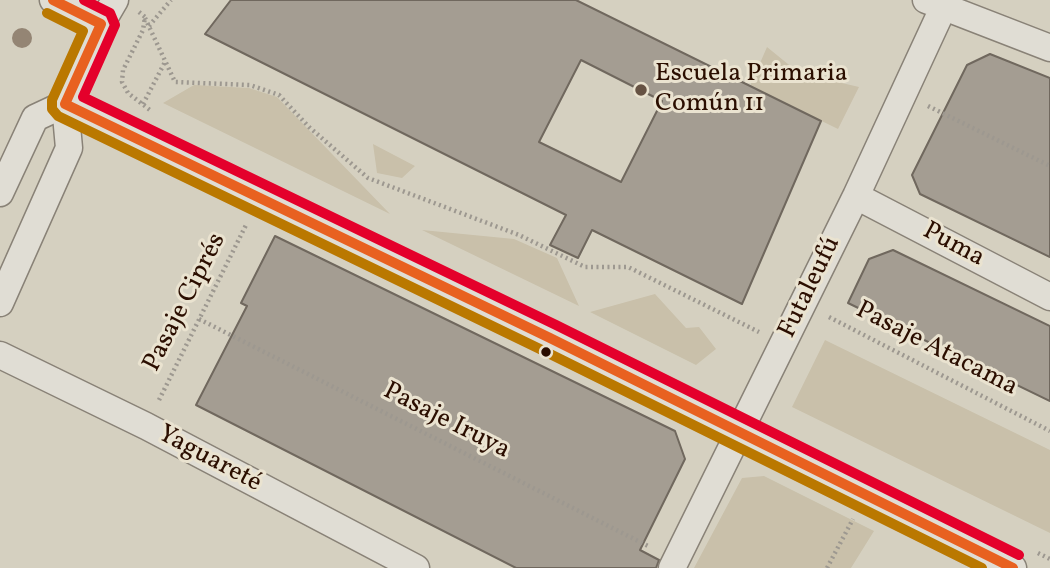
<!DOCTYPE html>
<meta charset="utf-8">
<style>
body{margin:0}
canvas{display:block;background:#d5d0c0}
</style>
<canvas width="1050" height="568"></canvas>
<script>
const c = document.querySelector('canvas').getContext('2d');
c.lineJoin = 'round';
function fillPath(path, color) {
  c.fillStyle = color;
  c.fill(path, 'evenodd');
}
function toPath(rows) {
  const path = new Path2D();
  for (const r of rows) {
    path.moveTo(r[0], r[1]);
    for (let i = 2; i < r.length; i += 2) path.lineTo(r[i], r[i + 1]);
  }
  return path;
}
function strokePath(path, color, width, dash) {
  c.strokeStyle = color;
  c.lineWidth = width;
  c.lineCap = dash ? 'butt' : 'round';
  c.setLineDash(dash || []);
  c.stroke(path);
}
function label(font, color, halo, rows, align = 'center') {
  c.font = font + ' Vollkorn,serif';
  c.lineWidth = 6;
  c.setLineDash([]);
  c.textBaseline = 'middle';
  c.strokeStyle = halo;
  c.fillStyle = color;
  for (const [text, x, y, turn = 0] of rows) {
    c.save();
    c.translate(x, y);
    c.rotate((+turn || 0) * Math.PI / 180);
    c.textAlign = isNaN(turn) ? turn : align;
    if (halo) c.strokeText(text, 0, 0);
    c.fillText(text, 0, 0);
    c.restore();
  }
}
fillPath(toPath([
 [767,47,799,73,859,87,838,129,750,86],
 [194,85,249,88,277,97,390,214,163,103],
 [373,144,415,166,402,178,377,173],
 [422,230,514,239,557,258,579,306],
 [655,294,686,328,699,327,716,349,696,365,590,312],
 [825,340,1050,450,1050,533,792,407],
 [764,476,874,531,851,568,694,568,742,478]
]), '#c9c0aa');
const building = toPath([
 [231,0,576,0,821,121,742,304,592,230,578,258,550,245,566,215,205,34,231,0],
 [581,60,662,101,621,182,539,142,581,60],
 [990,54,1050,78,1050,257,920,194,912,175,967,65,990,54],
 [275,236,675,431,685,459,640,550,659,560,656,568,516,568,196,405,247,306,241,303,275,236],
 [893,250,1050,326,1050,401,848,303,869,259,893,250]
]);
fillPath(building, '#a49d92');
strokePath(building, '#70685e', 2);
const street = toPath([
 [53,0,101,24],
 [115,0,101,24,65,104,550,338,1013,568],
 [926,0,1050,48],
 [0,193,35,118,65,104,69,148,0,303],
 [856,196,1050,297],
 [0,355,146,426,416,568],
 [672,568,856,196,944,6]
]);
strokePath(street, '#898277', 29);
strokePath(toPath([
 [139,12,145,17,143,30,123,70,122,82,128,93,150,110],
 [145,18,175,82,250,85,279,95,309,127,368,178,519,235,585,267,628,267,759,332],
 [149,26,171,0],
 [143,104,165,62],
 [928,106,1050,166],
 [829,317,1050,431],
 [199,319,650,547],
 [159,400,247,223],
 [1038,553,1050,559],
 [827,568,853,519]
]), '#9d9890', 4.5, [2, 3.5]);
strokePath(street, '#e0ddd4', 26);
strokePath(toPath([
 [53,0,101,24,65,104,550,338,1013,568]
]), '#e86120', 10);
strokePath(toPath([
 [47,13,83,31,52,100,52,109,58,116,544,351,982,568]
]), '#ba7800', 10);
strokePath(toPath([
 [84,0,110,13,115,25,83,97,556,325,1019,555]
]), '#e4002b', 10);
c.fillStyle = '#948574';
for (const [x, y] of [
 [22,38]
]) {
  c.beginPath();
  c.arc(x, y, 10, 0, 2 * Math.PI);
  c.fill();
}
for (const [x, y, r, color] of [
 [641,90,7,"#665243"],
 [546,352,6,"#2b0e00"]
]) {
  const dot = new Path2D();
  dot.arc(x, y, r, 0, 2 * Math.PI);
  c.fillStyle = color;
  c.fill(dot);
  strokePath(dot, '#eae3d0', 2.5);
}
label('26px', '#2b0e00', '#eae3d0', [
 ["Escuela Primaria",655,75],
 ["Común 11",655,105]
], 'left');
label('26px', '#2b0e00', '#eae3d0', [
 ["Puma",953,246,28],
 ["Futaleufú",811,288,-64],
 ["Pasaje Ciprés",186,303,-63],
 ["Pasaje Atacama",936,350,27],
 ["Pasaje Iruya",446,422,27],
 ["Yaguareté",209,460,28]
]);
</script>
